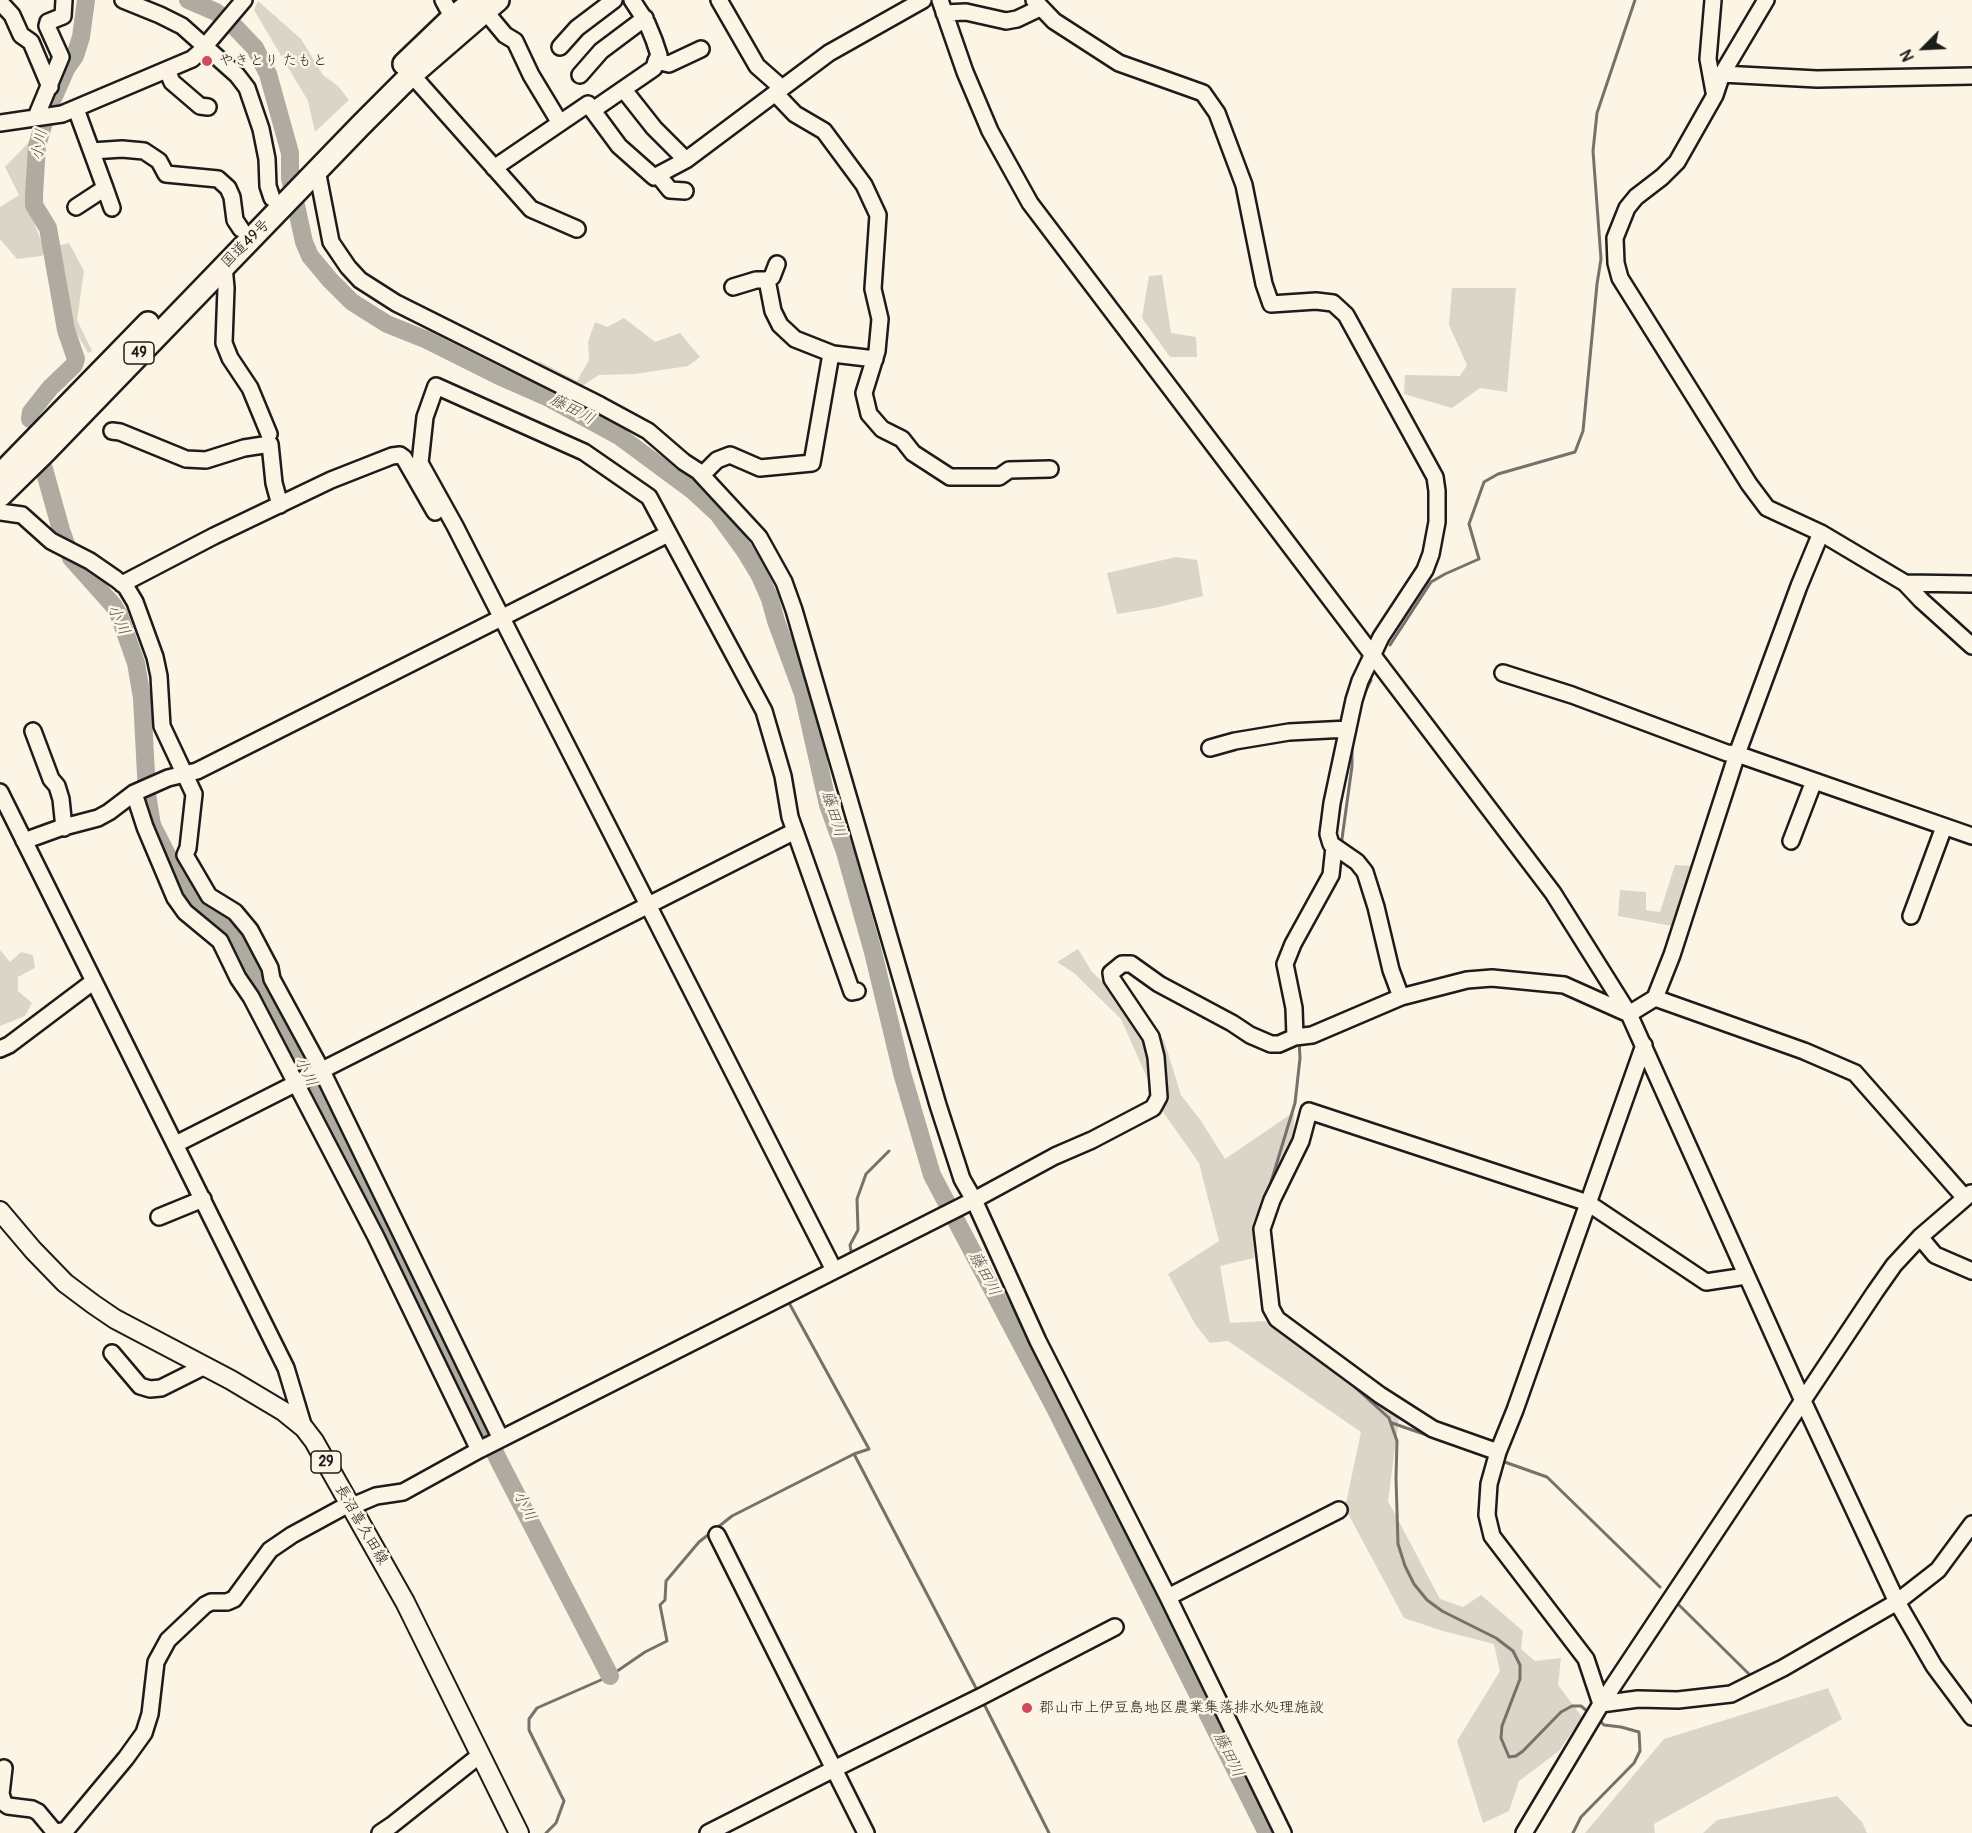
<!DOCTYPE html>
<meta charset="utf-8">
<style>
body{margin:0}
#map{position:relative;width:1972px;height:1833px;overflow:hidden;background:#fcf5e5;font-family:Pangolin,sans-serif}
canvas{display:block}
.north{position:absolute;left:1894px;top:18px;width:60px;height:60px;-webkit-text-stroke:4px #fcf5e5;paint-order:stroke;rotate:246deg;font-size:16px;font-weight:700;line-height:24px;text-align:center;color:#1c1c1c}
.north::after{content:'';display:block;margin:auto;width:21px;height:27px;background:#1c1c1c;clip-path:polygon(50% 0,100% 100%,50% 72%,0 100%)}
</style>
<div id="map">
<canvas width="1972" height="1833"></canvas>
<div class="north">N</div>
</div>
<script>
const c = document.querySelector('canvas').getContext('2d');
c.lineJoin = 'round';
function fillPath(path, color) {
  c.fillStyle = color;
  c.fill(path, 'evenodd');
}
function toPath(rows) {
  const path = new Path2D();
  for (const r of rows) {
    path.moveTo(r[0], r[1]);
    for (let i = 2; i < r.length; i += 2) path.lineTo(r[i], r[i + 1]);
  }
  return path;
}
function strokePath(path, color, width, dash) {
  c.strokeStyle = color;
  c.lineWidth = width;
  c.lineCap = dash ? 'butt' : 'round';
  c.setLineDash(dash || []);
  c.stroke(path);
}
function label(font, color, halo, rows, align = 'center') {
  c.font = font + ' Pangolin,"Klee One",sans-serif';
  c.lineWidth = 5;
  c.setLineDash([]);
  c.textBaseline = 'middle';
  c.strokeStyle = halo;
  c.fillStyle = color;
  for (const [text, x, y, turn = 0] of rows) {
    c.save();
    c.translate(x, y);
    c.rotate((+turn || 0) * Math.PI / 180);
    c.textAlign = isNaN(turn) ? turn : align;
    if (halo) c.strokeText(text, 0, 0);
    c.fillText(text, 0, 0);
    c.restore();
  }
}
fillPath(toPath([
 [258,1,301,39,323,75,338,86,349,100,315,132,308,101,254,10],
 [33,138,28,165,32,207,35,225,45,251,42,256,17,259,0,239,0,207,19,195,5,167],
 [55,242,62,245,69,243,84,271,77,320,92,351,88,353,76,332,67,322],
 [1162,275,1171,333,1196,337,1197,357,1170,357,1142,318,1149,276],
 [1452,288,1516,288,1507,392,1480,388,1452,408,1404,394,1405,375,1460,376,1467,365,1449,325],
 [624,318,655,342,680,333,700,357,688,366,635,374,599,375,579,388,536,369,539,361,577,381,589,360,588,342,595,322,607,327],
 [1176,557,1197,560,1203,596,1155,608,1117,614,1107,573],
 [1675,865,1694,866,1672,926,1618,916,1620,890,1646,892,1646,910,1660,912],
 [1078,949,1092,972,1164,1040,1181,1095,1201,1121,1225,1159,1294,1112,1294,1145,1253,1222,1254,1258,1220,1266,1230,1323,1265,1321,1399,1418,1388,1501,1440,1599,1463,1607,1481,1595,1523,1631,1521,1649,1535,1661,1561,1658,1558,1685,1582,1717,1559,1751,1519,1781,1509,1811,1483,1823,1457,1741,1500,1671,1494,1644,1443,1631,1404,1618,1345,1508,1361,1432,1228,1341,1210,1343,1195,1324,1168,1274,1219,1241,1199,1163,1161,1109,1121,1019,1074,973,1057,962],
 [0,950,10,962,21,952,33,955,35,968,18,977,18,991,32,1003,25,1016,0,1026],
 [1828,1688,1842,1719,1654,1824,1655,1833,1585,1833,1664,1739],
 [1837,1796,1862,1822,1867,1833,1703,1833,1717,1820]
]), '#dbd5c8');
strokePath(toPath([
 [1390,645,1431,582,1445,574,1479,559,1469,524,1484,482,1498,474,1575,452,1583,431,1597,284,1601,259,1593,151,1597,113,1635,0],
 [1363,696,1371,680],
 [1341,846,1352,766,1352,743],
 [1268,1192,1295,1103,1300,1058,1299,1041],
 [852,1256,850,1245,858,1230,857,1199,866,1174,889,1151],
 [1346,1379,1389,1418,1397,1441,1396,1478,1398,1544,1405,1566,1414,1584,1427,1600,1442,1611,1496,1638,1513,1651,1520,1665,1520,1679,1502,1726,1501,1738,1509,1757,1516,1756,1523,1751,1561,1712,1572,1706,1581,1706,1587,1711],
 [1392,1423,1490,1457],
 [854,1454,978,1692],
 [1499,1460,1547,1477,1660,1587],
 [1679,1605,1751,1676],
 [982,1700,1049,1833],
 [546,1833,556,1823,564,1801,529,1730,529,1719,537,1708,610,1676,645,1652,667,1641,660,1605,665,1600,666,1581,699,1542,732,1516,854,1454,869,1449,788,1301],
 [1573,1833,1581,1817,1634,1763,1640,1751,1639,1732,1621,1727,1604,1725,1601,1722]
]), '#75726c', 3);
strokePath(toPath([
 [188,0,216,12,235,27,255,48,268,74,290,153,290,178,304,242,310,256,330,280,352,302,387,324,427,340,499,376,549,398,619,436,692,490,718,514,745,551,759,574,770,599,776,621,803,694,828,805,845,852,873,952,902,1073,932,1175,1055,1408,1267,1833],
 [30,419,31,412,50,388,74,365,76,359,66,330,48,228,34,205,34,195,37,146,47,112,66,69,75,56,81,37,86,0],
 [44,469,61,530,71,558,113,605,119,615,136,663,142,698,147,794,152,825,188,896,199,909,225,927,244,952,400,1258,500,1463,610,1676]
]), '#b0aba1', 18);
const minor = toPath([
 [123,0,160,15,182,26,237,75,247,88,261,129,267,159,268,186,272,198],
 [443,0,456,24],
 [719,0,757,66,782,88],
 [940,0,965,72,990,131,1030,203,1553,893,1629,1014,1803,1401,1897,1602,1934,1666,1972,1717],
 [1034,0,1054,21,1119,63,1203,93,1217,113,1244,185,1264,284,1271,304,1316,301,1333,303,1346,315,1435,477,1437,491,1437,522,1431,554,1425,570,1381,637,1360,681,1354,700,1332,803,1328,834,1331,844,1357,862,1365,872,1376,907,1391,970,1401,997],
 [1713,0,1708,59,1714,92],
 [1766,0,1722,74,1715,95,1677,162,1662,177,1636,197,1627,208,1615,238,1616,263,1620,278,1749,484,1767,508,1821,533,1905,583,1921,600,1972,646],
 [0,2,12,15,21,35,31,42,50,87],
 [485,11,505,35,515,41,531,75,560,123],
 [944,13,966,12,1006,21,1017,19,1040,8],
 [560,47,577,28,614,0],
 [656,61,669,64,701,49],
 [167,70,172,82,200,106,208,107],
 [1722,74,1817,79,1972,76],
 [412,75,531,209,577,229],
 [580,75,601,51,645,18],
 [624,90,654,128,686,160],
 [775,93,795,114,824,131,864,185,878,215,873,289,880,319,877,351,864,393,869,414,882,429,902,439,913,453,950,477,999,477,1009,470,1050,469],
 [76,109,105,188,76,207],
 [593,110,654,68,656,61,659,55,654,40,647,23,632,0],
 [36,117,61,57,47,26,48,22,63,16,64,0],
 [0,123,62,114,192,59,200,52,244,0],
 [92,151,122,149,144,151,159,161,166,174,218,179,228,188,232,197,235,220,241,229],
 [494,168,588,104,619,146,654,177,686,160,829,53,923,0],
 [317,170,331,242,348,267,360,280,396,303,600,405,648,431,684,462,698,471,759,537,784,582,794,610,938,1105,962,1179,974,1200,1038,1341,1168,1597,1283,1833],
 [658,175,670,190,685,191],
 [105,188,112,208],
 [224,266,226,288,224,343,230,358,250,388,269,434],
 [767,280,773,311,780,325,795,339,833,354,875,359],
 [733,287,756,280,767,280,772,277,777,264],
 [112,431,120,432,186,459,206,460,244,448,270,444,274,483,280,505],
 [702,475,717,460,730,455,760,468,812,463,831,354],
 [0,512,22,515,51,541,90,561,116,579,126,587,135,602,155,657,159,676,162,726,194,794,188,848,185,855,209,896,235,912,250,930,270,968,272,979,322,1071,501,1439],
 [1905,583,1972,584],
 [122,584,214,536,331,480,392,456,400,455,404,458,435,512],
 [1503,673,1572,695,1727,753,1737,754,1972,836],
 [33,731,51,779,57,786,61,799,64,828],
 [1210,748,1235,741,1289,732,1348,729],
 [0,792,286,1368,304,1428],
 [134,793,145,827,175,898,185,912,220,941,238,978,251,997,376,1237,479,1450],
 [24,841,60,828,98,818,109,812,134,793,168,778,197,771,668,534],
 [1791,841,1814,781],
 [1911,916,1944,827],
 [1655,998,1672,955,1737,754,1799,586,1821,533],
 [1295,1037,1294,1008,1285,964,1293,944,1331,875,1334,847],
 [1644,1045,1515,1410,1498,1452,1489,1484,1487,1515,1492,1536,1586,1659,1601,1704,1638,1699,1678,1700,1731,1694,1783,1668,1897,1602,1938,1570,1972,1524],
 [0,1049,9,1045,94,981],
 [176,1144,795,831],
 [159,1217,203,1199],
 [1920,1237,1935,1255,1972,1271],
 [834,1270,455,526,420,463,425,417,436,386,584,452,649,497,764,711,783,776,790,817,852,992,857,991],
 [112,1353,140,1386,150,1389,161,1388,205,1366],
 [1498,1452,1433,1429,1380,1395,1277,1319,1271,1308,1262,1229,1272,1200,1301,1141,1309,1111,1588,1203,1706,1282,1746,1276],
 [350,1507,376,1496,403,1492,479,1450,974,1200,1055,1156,1092,1140,1153,1108,1159,1097,1156,1057,1151,1037,1112,979,1111,973,1122,964,1131,964,1159,984,1232,1023,1250,1035,1271,1044,1279,1044,1295,1037,1312,1035,1401,997,1467,980,1492,978,1564,985,1629,1014,1655,998,1804,1051,1855,1073,1965,1198],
 [717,1535,866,1833],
 [1168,1597,1339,1510],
 [4,1768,1,1794,4,1803,8,1806,32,1809,38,1812,53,1830,57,1832,66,1830,126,1758,144,1733,150,1714,156,1662,168,1640,205,1605,211,1602,227,1602,234,1599,270,1550,292,1535,349,1504],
 [380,1833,392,1825,480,1755],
 [708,1833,834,1769,982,1696,1115,1627],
 [1524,1833,1601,1704,1875,1292,1894,1265,1920,1237,1971,1193]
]);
const major = toPath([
 [0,1211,33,1250,65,1283,93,1304,115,1319,231,1380,283,1411,304,1428,314,1441,405,1602,519,1833]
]);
const highway = toPath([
 [404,64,452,18,475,0],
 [0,475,148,323],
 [0,496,45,452,361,125,408,78,498,0]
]);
strokePath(minor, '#1c1c1c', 20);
strokePath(major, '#1c1c1c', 22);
strokePath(highway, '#1c1c1c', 26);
strokePath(minor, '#fcf5e5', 15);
strokePath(major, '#fcf5e5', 18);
strokePath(highway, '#fcf5e5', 21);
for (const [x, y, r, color] of [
 [207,61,6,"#d1495b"],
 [1027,1708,6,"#d1495b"]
]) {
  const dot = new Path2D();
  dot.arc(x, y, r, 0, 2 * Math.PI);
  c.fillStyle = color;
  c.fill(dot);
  strokePath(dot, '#fcf5e5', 2);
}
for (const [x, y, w] of [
 [139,353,30],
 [326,1462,30]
]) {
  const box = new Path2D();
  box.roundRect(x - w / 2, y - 11, w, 22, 4.5);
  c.fillStyle = '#fcf5e5';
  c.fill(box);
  strokePath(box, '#1c1c1c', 1.5);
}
label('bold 14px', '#1c1c1c', null, [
 ["49",139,353],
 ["29",326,1462]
]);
label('15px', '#1c1c1c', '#fcf5e5', [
 ["やきとり たもと",219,61],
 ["郡山市上伊豆島地区農業集落排水処理施設",1039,1708]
], 'left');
label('15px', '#1c1c1c', '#fcf5e5', [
 ["国道49号",246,244,-45],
 ["長沼喜久田線",361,1525,60]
]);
label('italic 16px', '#575551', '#fcf5e5', [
 ["小川",40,145,-80],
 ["藤田川",572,410,28],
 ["小川",118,620,65],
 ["藤田川",833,814,73],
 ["小川",305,1072,63],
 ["藤田川",984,1274,62],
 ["小川",524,1506,63],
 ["藤田川",1228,1755,64]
]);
</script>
